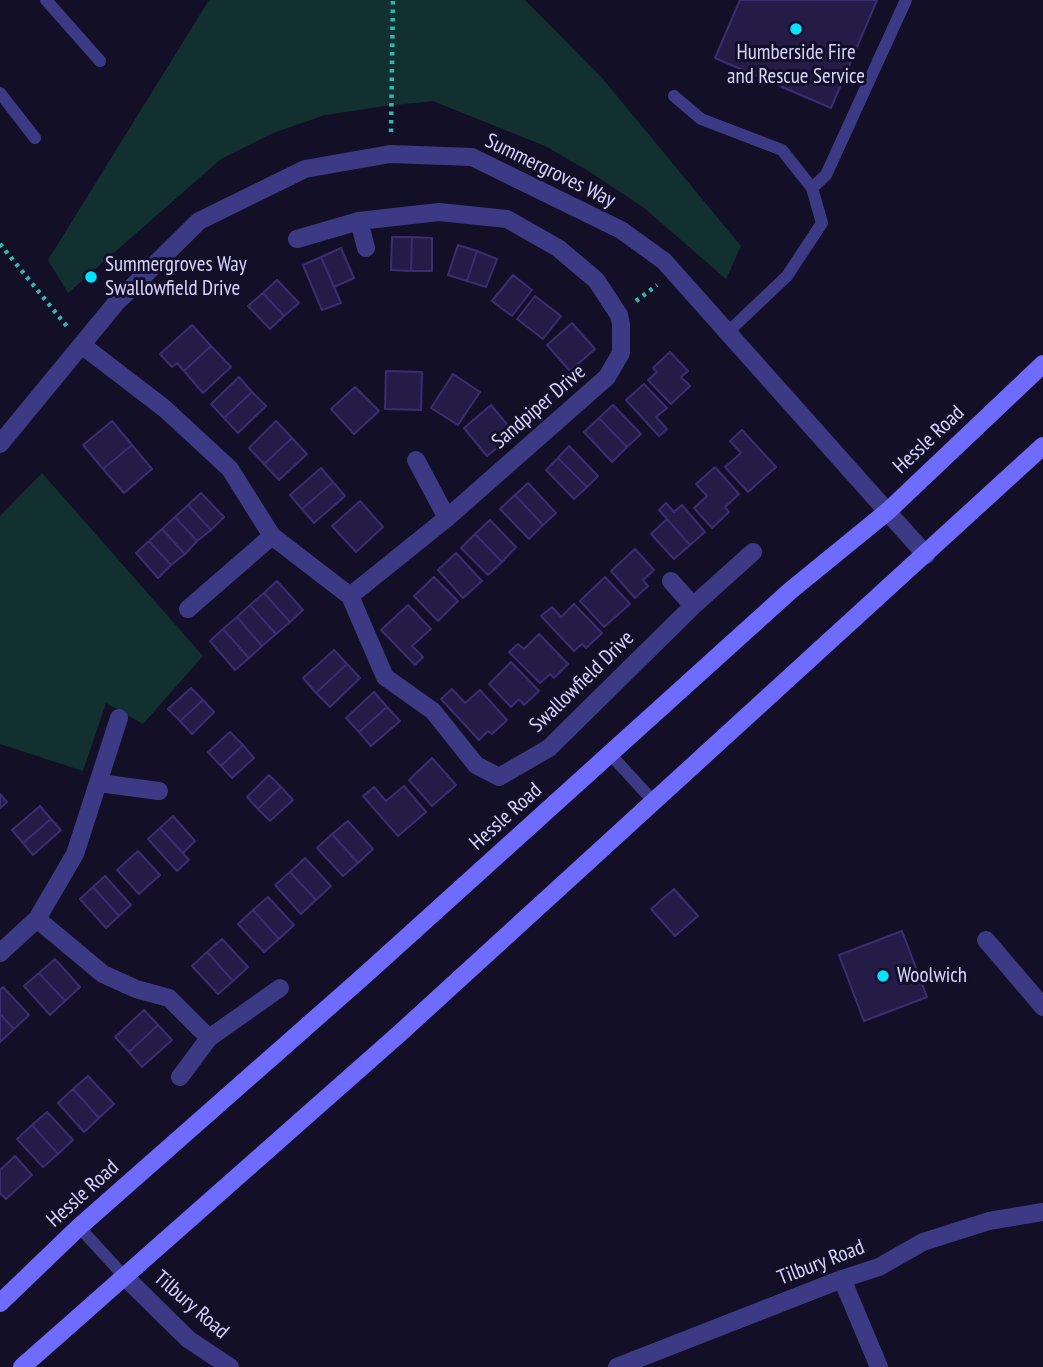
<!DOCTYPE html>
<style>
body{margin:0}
canvas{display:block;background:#130f26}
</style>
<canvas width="1043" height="1367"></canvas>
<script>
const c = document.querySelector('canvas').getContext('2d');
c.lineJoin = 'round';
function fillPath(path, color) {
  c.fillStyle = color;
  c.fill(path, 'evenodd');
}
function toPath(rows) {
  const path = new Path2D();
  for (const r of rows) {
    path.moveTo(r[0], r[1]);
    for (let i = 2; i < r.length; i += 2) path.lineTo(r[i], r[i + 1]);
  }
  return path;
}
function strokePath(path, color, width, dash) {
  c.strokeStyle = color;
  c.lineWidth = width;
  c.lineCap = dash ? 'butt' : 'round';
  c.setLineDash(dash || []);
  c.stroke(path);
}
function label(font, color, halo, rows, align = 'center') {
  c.font = font + ' "PT Sans Narrow",sans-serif';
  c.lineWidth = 6;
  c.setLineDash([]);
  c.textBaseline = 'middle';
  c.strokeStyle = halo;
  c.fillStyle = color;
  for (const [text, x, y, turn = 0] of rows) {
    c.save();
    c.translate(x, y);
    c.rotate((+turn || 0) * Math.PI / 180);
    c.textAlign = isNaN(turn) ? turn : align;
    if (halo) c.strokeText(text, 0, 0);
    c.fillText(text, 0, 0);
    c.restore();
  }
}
fillPath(toPath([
 [209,0,525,0,602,78,741,246,726,279,643,207,590,172,545,146,433,101,385,106,325,115,273,133,221,159,68,293,48,260],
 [42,473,203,656,143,724,106,703,83,771,0,744,0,516]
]), '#12302f');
const building = toPath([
 [740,0,877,0,831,108,715,58,740,0],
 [392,237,412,237,411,271,391,270,392,237],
 [412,237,432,238,432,271,411,271,412,237],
 [458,245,477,251,467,281,448,275,458,245],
 [341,248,354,278,334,287,321,257,341,248],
 [477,251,497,259,486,287,467,281,477,251],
 [321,257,341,303,322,310,303,265,321,257],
 [513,275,532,290,512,316,492,301,513,275],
 [277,280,299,303,284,316,263,293,277,280],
 [263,293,284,316,270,329,248,306,263,293],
 [535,296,561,316,543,339,517,319,535,296],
 [572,323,595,349,570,371,547,345,572,323],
 [192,325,211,346,184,371,177,363,172,367,160,354,192,325],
 [211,346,231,367,203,393,184,371,211,346],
 [670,352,688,371,681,377,690,386,671,404,648,380,657,372,653,368,670,352],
 [386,371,422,372,421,410,385,409,386,371],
 [453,374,480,392,458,425,431,408,453,374],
 [239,377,252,392,224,418,211,404,239,377],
 [644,384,667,408,656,417,667,429,659,436,626,400,644,384],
 [355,387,379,411,354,434,331,409,355,387],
 [252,392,266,406,238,433,224,418,252,392],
 [491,405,515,434,487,456,464,428,491,405],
 [613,405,641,434,627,447,599,418,613,405],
 [599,418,627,447,612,462,584,432,599,418],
 [112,421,132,445,103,469,83,445,112,421],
 [276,421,292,438,264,464,249,448,276,421],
 [742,430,776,467,748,492,725,467,741,453,730,441,742,430],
 [292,438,307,454,279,480,264,464,292,438],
 [132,445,152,469,124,493,103,469,132,445],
 [569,446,598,476,587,487,558,458,569,446],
 [558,458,587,487,574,499,546,470,558,458],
 [715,467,739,494,725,507,729,512,712,528,694,508,707,496,696,484,715,467],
 [321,468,333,482,302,509,290,495,321,468],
 [333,482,345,496,314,523,302,509,333,482],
 [528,483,556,513,543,525,515,495,528,483],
 [201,493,224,517,211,530,188,505,201,493],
 [515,495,543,525,529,539,500,509,515,495],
 [360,501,383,527,356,552,332,526,360,501],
 [666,503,674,512,682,505,705,532,690,545,659,510,666,503],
 [188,505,211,530,197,541,175,517,188,505],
 [175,517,197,541,185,554,162,529,175,517],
 [667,519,690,545,674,559,651,534,667,519],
 [490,520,516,547,502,562,475,534,490,520],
 [162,529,185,554,171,565,149,541,162,529],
 [475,534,502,562,488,575,461,548,475,534],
 [149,541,171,565,158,578,136,553,149,541],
 [635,549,654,570,643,580,648,586,635,598,611,571,635,549],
 [456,553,482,581,463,598,438,570,456,553],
 [434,577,458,601,438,621,414,596,434,577],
 [605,577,630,604,604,627,580,601,605,577],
 [277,581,303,610,290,622,264,593,277,581],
 [264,593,290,622,276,634,250,605,264,593],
 [574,604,602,633,586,648,582,644,574,651,541,616,552,607,561,617,574,604],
 [250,605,276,634,262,646,237,617,250,605],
 [408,605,431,629,412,646,423,657,415,665,381,630,408,605],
 [237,617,262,646,249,658,223,629,237,617],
 [223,629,249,658,235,670,210,641,223,629],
 [539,634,568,664,554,678,550,674,540,683,509,652,518,644,524,649,539,634],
 [334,650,347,664,316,693,303,678,334,650],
 [511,662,539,691,524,705,519,699,511,707,489,684,511,662],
 [347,664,360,678,330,707,316,693,347,664],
 [191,688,203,700,180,721,168,709,191,688],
 [452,689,465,703,480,690,507,720,492,734,488,731,479,740,441,699,452,689],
 [374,692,387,707,359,732,346,718,374,692],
 [203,700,214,712,192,734,180,721,203,700],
 [387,707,400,721,371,746,359,732,387,707],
 [230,732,243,745,221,766,208,752,230,732],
 [243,745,254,758,232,778,221,766,243,745],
 [432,758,456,785,432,806,409,780,432,758],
 [269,775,281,787,258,809,247,797,269,775],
 [404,786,426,812,398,836,363,796,374,787,386,801,404,786],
 [281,787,293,800,270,821,258,809,281,787],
 [0,794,7,802,0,808,0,794],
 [40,806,51,819,23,843,12,830,40,806],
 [173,816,195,841,183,853,160,828,173,816],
 [51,819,61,830,33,855,23,843,51,819],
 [348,821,373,849,358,863,332,834,348,821],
 [160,828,189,860,177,871,148,839,160,828],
 [332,834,358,863,343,876,317,848,332,834],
 [138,851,160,875,139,894,117,870,138,851],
 [305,858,331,886,316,900,290,872,305,858],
 [290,872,316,900,301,914,275,885,290,872],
 [105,876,131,905,119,916,93,887,105,876],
 [93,887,119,916,106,928,80,899,93,887],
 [674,889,698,916,675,936,651,909,674,889],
 [268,897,294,925,279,939,253,910,268,897],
 [253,910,279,939,264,952,238,924,253,910],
 [902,931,927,997,864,1021,839,955,902,931],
 [222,939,248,967,233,981,207,952,222,939],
 [207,952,233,981,218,994,192,966,207,952],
 [55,959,80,987,65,1001,39,973,55,959],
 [39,973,65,1001,50,1015,24,986,39,973],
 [3,987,29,1015,14,1029,0,1014,0,990,3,987],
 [144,1010,158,1025,129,1052,115,1037,144,1010],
 [0,1014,14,1029,0,1042,0,1014],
 [158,1025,172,1040,142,1067,129,1052,158,1025],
 [88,1076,114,1104,99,1118,73,1089,88,1076],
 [73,1089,99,1118,84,1132,58,1103,73,1089],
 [47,1112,73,1140,58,1154,32,1125,47,1112],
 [32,1125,58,1154,43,1167,17,1139,32,1125],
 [15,1156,32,1175,6,1199,0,1193,0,1170,15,1156]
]);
fillPath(building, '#241b47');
strokePath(building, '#3b2d73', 2);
strokePath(toPath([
 [391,132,393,0],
 [0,244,69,329],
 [636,301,657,285]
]), '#2fb8b0', 4.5, [3.5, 5]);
strokePath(toPath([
 [46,0,100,61],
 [0,93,35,138],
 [674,96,701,119,782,150,812,188,822,223,787,276,728,332],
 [812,188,826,175,906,0],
 [610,754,654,802],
 [79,1227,124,1276]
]), '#3d3a85', 12);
strokePath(toPath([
 [359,221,366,248],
 [297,239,359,221,439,212,507,219,558,248,596,280,619,315,621,324,621,353,607,377,447,518,350,596],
 [83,346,164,408,230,469,272,536,350,596,385,677,433,711,476,765,499,777,549,748,693,606,753,552],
 [0,444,116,303,199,221,305,169,390,154,472,157,621,230,664,261,926,555],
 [416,460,447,518],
 [671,581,693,606],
 [188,609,272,536],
 [99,783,159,791],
 [37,919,103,974,136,989,169,998,209,1038],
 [986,940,1043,1007],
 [0,953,37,919,75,854,119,718],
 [180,1077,209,1038,280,988],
 [124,1276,188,1339,230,1367],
 [842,1279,879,1367],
 [617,1367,842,1279,879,1267,923,1242,989,1221,1043,1212]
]), '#3d3a85', 18);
strokePath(toPath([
 [0,1303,79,1227,365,975,790,591,888,511,1043,364],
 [22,1367,399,1034,1043,446]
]), '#6f6bff', 18);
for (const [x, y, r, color] of [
 [796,29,7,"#00e5ff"],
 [91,277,7,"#00e5ff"],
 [883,976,7,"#00e5ff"]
]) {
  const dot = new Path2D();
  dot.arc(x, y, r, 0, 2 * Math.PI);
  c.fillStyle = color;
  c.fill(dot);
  strokePath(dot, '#130f26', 2.5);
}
label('21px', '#d9d4ff', '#130f26', [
 ["Humberside Fire",796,53,"center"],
 ["and Rescue Service",796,77,"center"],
 ["Summergroves Way",105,265],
 ["Swallowfield Drive",105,289],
 ["Woolwich",897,976]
], 'left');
label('21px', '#d9d4ff', '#130f26', [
 ["Summergroves Way",550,171,26],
 ["Sandpiper Drive",539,407,-41],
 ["Hessle Road",929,440,-43],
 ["Swallowfield Drive",582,682,-44],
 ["Hessle Road",506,817,-42],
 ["Hessle Road",83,1194,-42],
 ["Tilbury Road",821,1263,-21],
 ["Tilbury Road",191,1305,41]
]);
</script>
